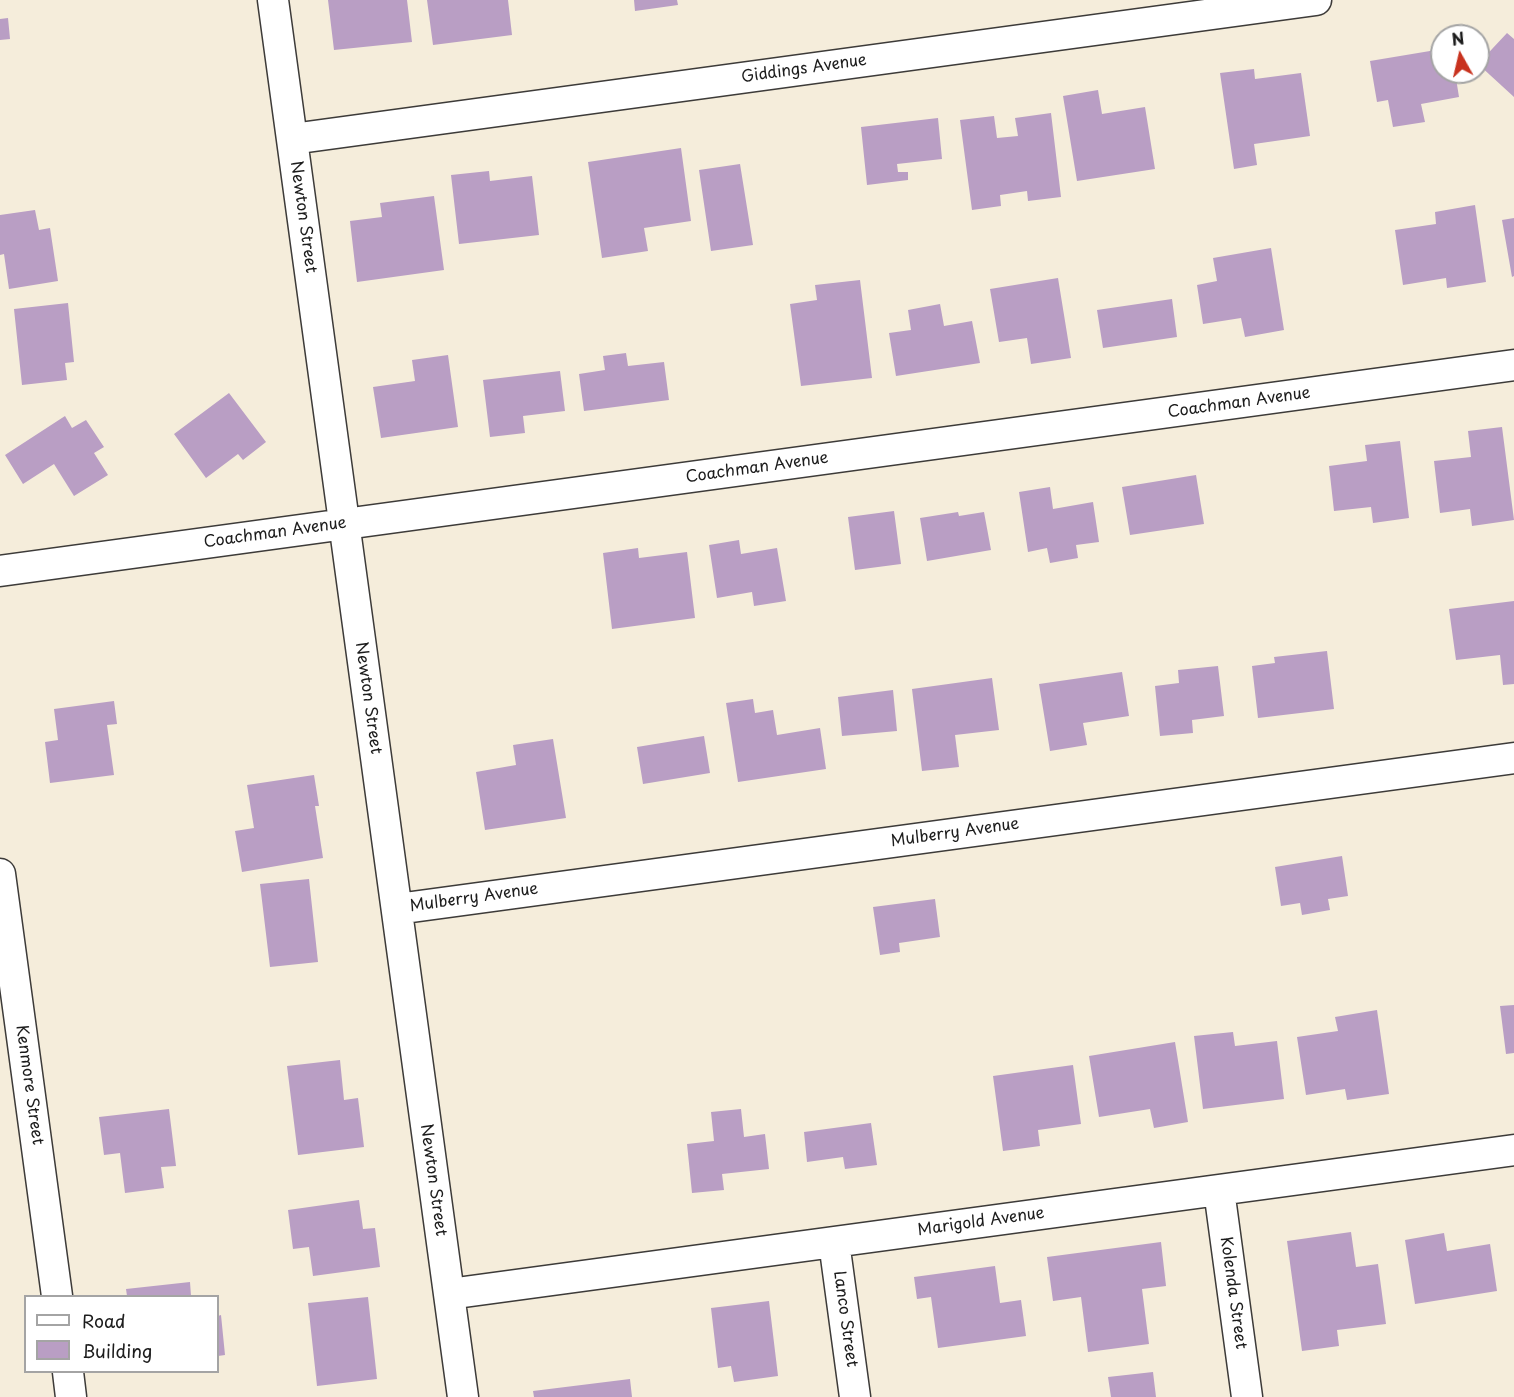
<!DOCTYPE html>
<style>
body{margin:0}
#map{position:relative;width:1514px;height:1397px;overflow:hidden;background:#f5eddb;font-family:"Playpen Sans",sans-serif}
canvas{display:block}
.legend{position:absolute;left:24px;top:1295px;width:195px;height:78px;box-sizing:border-box;background:#fff;border:2px solid #a4a4a4;margin:0;padding:8px 10px;list-style:none;font-size:18px;color:#1c1c1c}
.legend li{display:flex;align-items:center;gap:12px;height:30px}
.legend b{width:30px;border:2px solid #a4a4a4}
.north{position:absolute;left:1430px;top:24px;width:60px;height:60px;box-sizing:border-box;background:#fff;border:2px solid #a4a4a4;border-radius:50%;rotate:352deg;font-size:16px;font-weight:700;line-height:24px;text-align:center;color:#1c1c1c}
.north::after{content:'';display:block;margin:auto;width:21px;height:27px;background:#c8321e;clip-path:polygon(50% 0,100% 100%,50% 72%,0 100%)}
</style>
<div id="map">
<canvas width="1514" height="1397"></canvas>
<ul class="legend">
<li><b style="height:8px;background:#fff"></b>Road</li>
<li><b style="height:16px;background:#b99ec4"></b>Building</li>
</ul>
<div class="north">N</div>
</div>
<script>
const c = document.querySelector('canvas').getContext('2d');
c.lineJoin = 'round';
function fillPath(path, color) {
  c.fillStyle = color;
  c.fill(path, 'evenodd');
}
function toPath(rows) {
  const path = new Path2D();
  for (const r of rows) {
    path.moveTo(r[0], r[1]);
    for (let i = 2; i < r.length; i += 2) path.lineTo(r[i], r[i + 1]);
  }
  return path;
}
function strokePath(path, color, width, dash) {
  c.strokeStyle = color;
  c.lineWidth = width;
  c.lineCap = dash ? 'butt' : 'round';
  c.setLineDash(dash || []);
  c.stroke(path);
}
function label(font, color, halo, rows, align = 'center') {
  c.font = font + ' "Playpen Sans",sans-serif';
  c.lineWidth = 4.5;
  c.setLineDash([]);
  c.textBaseline = 'middle';
  c.strokeStyle = halo;
  c.fillStyle = color;
  for (const [text, x, y, turn = 0] of rows) {
    c.save();
    c.translate(x, y);
    c.rotate((+turn || 0) * Math.PI / 180);
    c.textAlign = isNaN(turn) ? turn : align;
    if (halo) c.strokeText(text, 0, 0);
    c.fillText(text, 0, 0);
    c.restore();
  }
}
fillPath(toPath([
 [328,0,407,0,412,42,334,50],
 [427,0,508,0,512,35,433,45],
 [634,0,677,0,678,5,635,11],
 [8,18,10,39,0,40,0,19],
 [1507,33,1514,39,1514,97,1478,64],
 [1442,49,1442,72,1455,72,1459,97,1421,104,1425,122,1393,127,1388,100,1377,102,1370,61],
 [1254,69,1255,79,1301,73,1310,136,1254,144,1257,165,1234,169,1220,73],
 [1098,90,1102,114,1145,107,1155,169,1077,181,1063,96],
 [1051,113,1061,197,1028,201,1027,191,1000,195,1001,206,972,210,960,120,994,116,997,138,1018,136,1015,118],
 [938,118,942,159,897,164,898,172,908,172,908,180,867,185,861,127],
 [681,148,691,221,644,228,648,251,602,258,588,162],
 [740,164,753,245,711,251,699,170],
 [489,171,490,181,532,176,539,235,459,244,451,175],
 [434,196,444,270,357,282,350,221,382,217,380,203],
 [1475,205,1486,282,1447,288,1446,278,1403,285,1395,230,1436,224,1435,212],
 [35,210,39,230,50,228,58,281,9,289,4,254,0,255,0,215],
 [1514,218,1514,276,1512,277,1502,220],
 [1271,248,1284,330,1245,337,1241,318,1203,324,1197,285,1217,281,1213,258],
 [1058,278,1071,358,1031,364,1027,338,999,342,990,289],
 [860,280,872,378,801,386,790,304,817,300,815,285],
 [1172,299,1177,337,1103,348,1097,310],
 [68,303,74,362,65,363,67,380,22,385,14,309],
 [940,304,944,326,972,321,980,363,896,376,889,333,911,330,908,310],
 [626,353,628,366,664,362,669,400,584,411,579,374,605,370,603,356],
 [448,355,458,427,381,438,373,387,415,381,412,360],
 [560,371,565,411,523,416,525,433,490,437,483,380],
 [229,393,266,442,243,460,238,454,206,478,174,434],
 [65,416,72,428,86,420,104,447,94,453,108,475,74,496,54,464,23,484,5,455],
 [1502,427,1514,520,1472,526,1470,509,1440,513,1434,461,1471,457,1468,431],
 [1400,441,1409,518,1373,523,1371,507,1334,511,1329,466,1367,461,1365,445],
 [1196,475,1204,524,1130,535,1122,487],
 [1050,487,1053,509,1093,502,1099,542,1076,545,1078,558,1050,563,1047,548,1028,552,1019,492],
 [894,511,901,564,855,570,848,517],
 [958,512,959,516,984,512,991,550,927,561,920,518],
 [739,540,741,554,777,548,786,601,754,606,752,592,717,598,709,545],
 [638,548,639,558,687,552,695,618,612,629,603,553],
 [1514,601,1514,684,1503,685,1500,655,1456,660,1449,609],
 [1327,651,1334,709,1258,718,1252,666,1275,663,1274,657],
 [1218,666,1224,716,1192,720,1193,733,1160,736,1155,686,1179,683,1178,670],
 [1122,672,1129,716,1083,723,1087,745,1050,751,1039,684],
 [992,678,999,730,955,735,959,767,922,771,912,689],
 [893,690,897,731,842,736,838,697],
 [753,699,755,713,773,710,777,735,820,728,826,769,738,782,726,703],
 [114,701,117,724,107,725,114,775,50,783,45,742,58,740,54,709],
 [704,736,710,773,643,784,637,747],
 [553,739,566,818,485,830,476,772,516,765,513,745],
 [314,775,319,806,315,806,323,858,242,872,235,831,254,828,247,785],
 [1342,856,1348,896,1328,899,1330,910,1302,915,1300,903,1281,906,1275,867],
 [309,879,318,962,270,967,260,884],
 [935,899,940,937,899,943,900,952,880,955,873,907],
 [1514,1005,1514,1053,1506,1054,1500,1006],
 [1377,1010,1389,1094,1347,1100,1345,1089,1306,1095,1297,1037,1338,1031,1335,1017],
 [1233,1032,1235,1046,1277,1041,1284,1099,1203,1109,1194,1036],
 [1175,1042,1188,1122,1154,1128,1150,1109,1099,1117,1089,1056],
 [340,1060,344,1100,358,1098,364,1147,298,1155,287,1066],
 [1073,1065,1081,1124,1038,1130,1040,1146,1003,1151,993,1076],
 [169,1109,176,1166,161,1167,164,1188,125,1193,120,1153,104,1155,99,1117],
 [741,1109,744,1137,765,1134,769,1169,722,1174,724,1190,692,1193,687,1144,714,1141,711,1112],
 [871,1123,877,1165,845,1169,843,1157,807,1162,804,1132],
 [359,1200,363,1229,375,1228,380,1267,313,1276,309,1247,293,1249,288,1210],
 [1351,1232,1356,1267,1378,1264,1386,1324,1337,1330,1339,1346,1302,1351,1287,1241],
 [1444,1233,1447,1251,1490,1244,1497,1291,1415,1304,1405,1240],
 [1161,1242,1166,1286,1142,1289,1149,1344,1088,1352,1081,1297,1053,1301,1047,1257],
 [995,1266,1000,1303,1021,1300,1026,1336,938,1348,931,1297,917,1299,914,1277],
 [190,1282,191,1296,127,1296,126,1289],
 [368,1297,377,1379,317,1386,308,1303],
 [769,1301,778,1376,734,1382,731,1366,718,1368,711,1308],
 [221,1315,225,1355,218,1356,218,1316],
 [1153,1372,1156,1397,1111,1397,1108,1377],
 [630,1379,632,1397,534,1397,533,1391]
]), '#b99ec4');
const street = toPath([
 [273,0,463,1397],
 [292,139,1316,0],
 [0,571,1514,365],
 [0,874,57,1296],
 [397,909,1514,758],
 [1219,1190,1247,1397],
 [834,1242,855,1397],
 [449,1294,1514,1150],
 [68,1372,71,1397]
]);
strokePath(street, '#3d3b39', 33);
strokePath(street, '#fff', 30);
label('16px', '#1c1c1c', '#fff', [
 ["Giddings Avenue",804,69,-8],
 ["Newton Street",303,217,82],
 ["Coachman Avenue",1239,403,-8],
 ["Coachman Avenue",757,468,-8],
 ["Coachman Avenue",275,533,-8],
 ["Newton Street",368,698,82],
 ["Mulberry Avenue",955,833,-8],
 ["Mulberry Avenue",474,898,-8],
 ["Kenmore Street",29,1085,82],
 ["Newton Street",433,1180,82],
 ["Marigold Avenue",981,1222,-8],
 ["Kolenda Street",1233,1293,82],
 ["Lanco Street",845,1319,82]
]);
</script>
